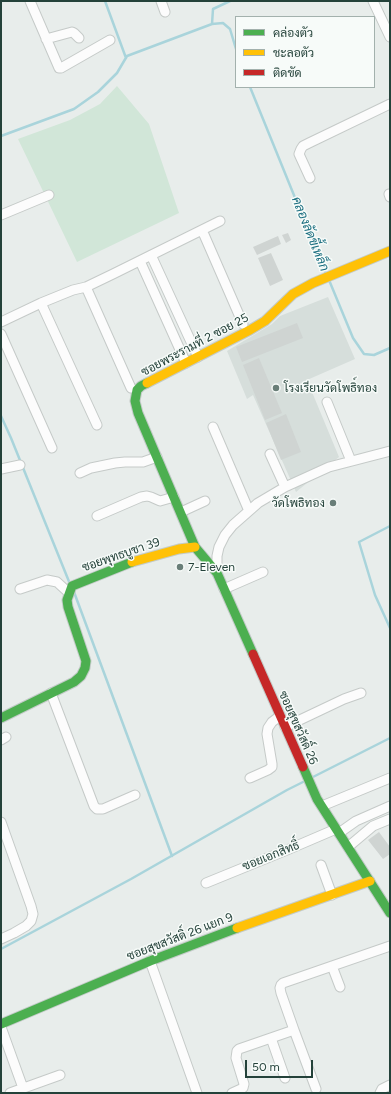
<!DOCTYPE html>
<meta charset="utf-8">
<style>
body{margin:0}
#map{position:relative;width:391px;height:1094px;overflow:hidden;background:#e8edeb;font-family:Figtree,Sarabun,sans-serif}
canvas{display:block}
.frame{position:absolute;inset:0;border:2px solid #24423a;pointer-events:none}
.legend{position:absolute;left:235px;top:16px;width:140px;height:72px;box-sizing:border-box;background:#f7fbf9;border:1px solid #a3b1ad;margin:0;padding:5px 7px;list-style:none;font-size:12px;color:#24423a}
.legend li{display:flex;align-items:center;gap:8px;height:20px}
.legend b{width:20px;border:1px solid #a3b1ad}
.scale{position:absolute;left:245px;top:1060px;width:68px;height:18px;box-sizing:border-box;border:2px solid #24423a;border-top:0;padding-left:5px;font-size:12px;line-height:14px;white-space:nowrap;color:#24423a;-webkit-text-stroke:3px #f7fbf9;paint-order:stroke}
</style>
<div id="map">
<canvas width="391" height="1094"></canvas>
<div class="frame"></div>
<ul class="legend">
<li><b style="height:5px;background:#4caf50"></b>คล่องตัว</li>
<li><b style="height:5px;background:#ffc107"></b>ชะลอตัว</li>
<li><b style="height:5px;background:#c62828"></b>ติดขัด</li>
</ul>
<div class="scale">50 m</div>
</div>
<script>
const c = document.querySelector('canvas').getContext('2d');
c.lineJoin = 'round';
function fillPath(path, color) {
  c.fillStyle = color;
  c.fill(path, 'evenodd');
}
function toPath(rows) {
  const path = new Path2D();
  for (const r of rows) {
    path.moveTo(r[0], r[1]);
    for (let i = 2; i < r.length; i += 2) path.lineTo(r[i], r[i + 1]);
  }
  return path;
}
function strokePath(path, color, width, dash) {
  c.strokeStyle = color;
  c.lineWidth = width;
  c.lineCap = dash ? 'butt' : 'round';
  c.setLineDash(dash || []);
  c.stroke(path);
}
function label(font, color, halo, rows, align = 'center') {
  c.font = font + ' Figtree,Sarabun,sans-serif';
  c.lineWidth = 3;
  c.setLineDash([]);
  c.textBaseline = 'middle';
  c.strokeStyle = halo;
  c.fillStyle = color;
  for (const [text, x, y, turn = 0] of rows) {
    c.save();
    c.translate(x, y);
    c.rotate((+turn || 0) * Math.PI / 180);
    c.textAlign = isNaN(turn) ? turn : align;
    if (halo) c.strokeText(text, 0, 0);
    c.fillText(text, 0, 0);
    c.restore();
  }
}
fillPath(toPath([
 [328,297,355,359,307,380,339,457,296,492,253,395,247,399,227,351,272,324,280,316]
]), '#d6dedb');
fillPath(toPath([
 [117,86,149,124,179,213,77,262,18,139,70,120,100,104]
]), '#d1e6d8');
strokePath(toPath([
 [105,1,126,58],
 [212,24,213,9,230,1],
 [250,87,326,274],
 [1,136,74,109,98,92,117,73,127,56,212,24,223,23,230,29,236,49],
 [329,280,353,338,364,354,374,355,390,348],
 [1,416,11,438,70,584],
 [390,526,359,542,375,595,390,628],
 [74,592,172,856],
 [311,778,390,738],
 [1,949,131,879,287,790,305,781]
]), '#a9d4db', 2.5);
fillPath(toPath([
 [288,233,291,240,286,243,282,235],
 [278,236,281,244,257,255,253,247],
 [271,253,283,280,270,286,258,258],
 [297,323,303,338,242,362,236,347],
 [259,358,282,413,265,420,243,365],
 [286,414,301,452,281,460,266,423],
 [379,832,390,847,390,854,383,859,368,840]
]), '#cfd4d2');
const street = toPath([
 [30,1,59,68,61,68,110,40],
 [161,1,165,12],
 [373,1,390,37],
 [46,39,72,32,74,33,79,38],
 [310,178,299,154,301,149,303,146,309,143,390,104],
 [389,194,390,197],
 [1,215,49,195],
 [202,230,243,324],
 [151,255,198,357],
 [140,261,186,363],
 [86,287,131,388],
 [41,303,97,425],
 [1,322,41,303,73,290,86,287,113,274,220,221],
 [1,334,52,448],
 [327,402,351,461],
 [213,427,249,511],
 [270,454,285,487],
 [1,469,20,465],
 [80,473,91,468,115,463,125,462,143,462,157,457],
 [181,512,205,501],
 [97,516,141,497,147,496,151,497,160,501,174,497],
 [217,573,217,556,219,547,225,535,233,525,258,503,285,487,329,467,390,451],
 [20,589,47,580,57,582,69,593],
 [224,589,263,572],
 [51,693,94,806,97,809,103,809,135,795],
 [285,727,344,699,361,693],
 [1,740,6,737],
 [250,778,268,770,272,767,272,764,267,734,268,728,272,722,280,716],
 [322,806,390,778],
 [1,822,31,906,33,914,31,921,26,926,14,933,1,939],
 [339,833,356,821,390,806],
 [348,847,373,826,390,819],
 [321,865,332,895],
 [206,883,287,850,336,829],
 [150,961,197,1093],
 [332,966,340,987],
 [1,1027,23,1088],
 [294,1030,316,1089],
 [271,1038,285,1078],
 [10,1093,60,1075],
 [232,1093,243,1088,244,1084,236,1058,237,1051,239,1049,294,1030,281,993,280,988,281,985,283,983,390,946],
 [380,1093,382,1089,390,1085]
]);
const fast = toPath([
 [147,383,141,386,137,390,135,401,138,413,195,547,217,573,253,654],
 [1,718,74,682,81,676,85,668,86,661,68,607,67,600,72,586,132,562],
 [303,767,317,799,390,913],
 [1,1024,150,961,237,928]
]);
const slow = toPath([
 [147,383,250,330,265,321,293,294,313,283,390,251],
 [132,562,179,549,195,547],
 [237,928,370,881]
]);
const jam = toPath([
 [253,654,303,767]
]);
strokePath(street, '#c5cac8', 11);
strokePath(fast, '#c3cbc8', 11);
strokePath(slow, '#c3cbc8', 11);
strokePath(jam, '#c3cbc8', 11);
strokePath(street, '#fcfcfc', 9);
strokePath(fast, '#4caf50', 9);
strokePath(slow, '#ffc107', 9);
strokePath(jam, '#c62828', 9);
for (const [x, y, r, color] of [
 [276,388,4,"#697e78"],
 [333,503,4,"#697e78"],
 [180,567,4,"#697e78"]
]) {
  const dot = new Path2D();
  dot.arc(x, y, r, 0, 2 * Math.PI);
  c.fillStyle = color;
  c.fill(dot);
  strokePath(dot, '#f7fbf9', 1.5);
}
label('12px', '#24423a', '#f7fbf9', [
 ["ซอยพระรามที่ 2 ซอย 25",195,345,-28],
 ["ซอยพุทธบูชา 39",121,555,-19],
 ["ซอยสุขสวัสดิ์ 26",298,728,66],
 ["ซอยเอกสิทธิ์",271,856,-22],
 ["ซอยสุขสวัสดิ์ 26 แยก 9",180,937,-21]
]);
label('12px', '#24423a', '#f7fbf9', [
 ["โรงเรียนวัดโพธิ์ทอง",284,388],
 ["วัดโพธิทอง",325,503,"right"],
 ["7-Eleven",188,567]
], 'left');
label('italic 13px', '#1c6f80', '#f7fbf9', [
 ["คลองลัดขี้เหล็ก",310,234,68]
]);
</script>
